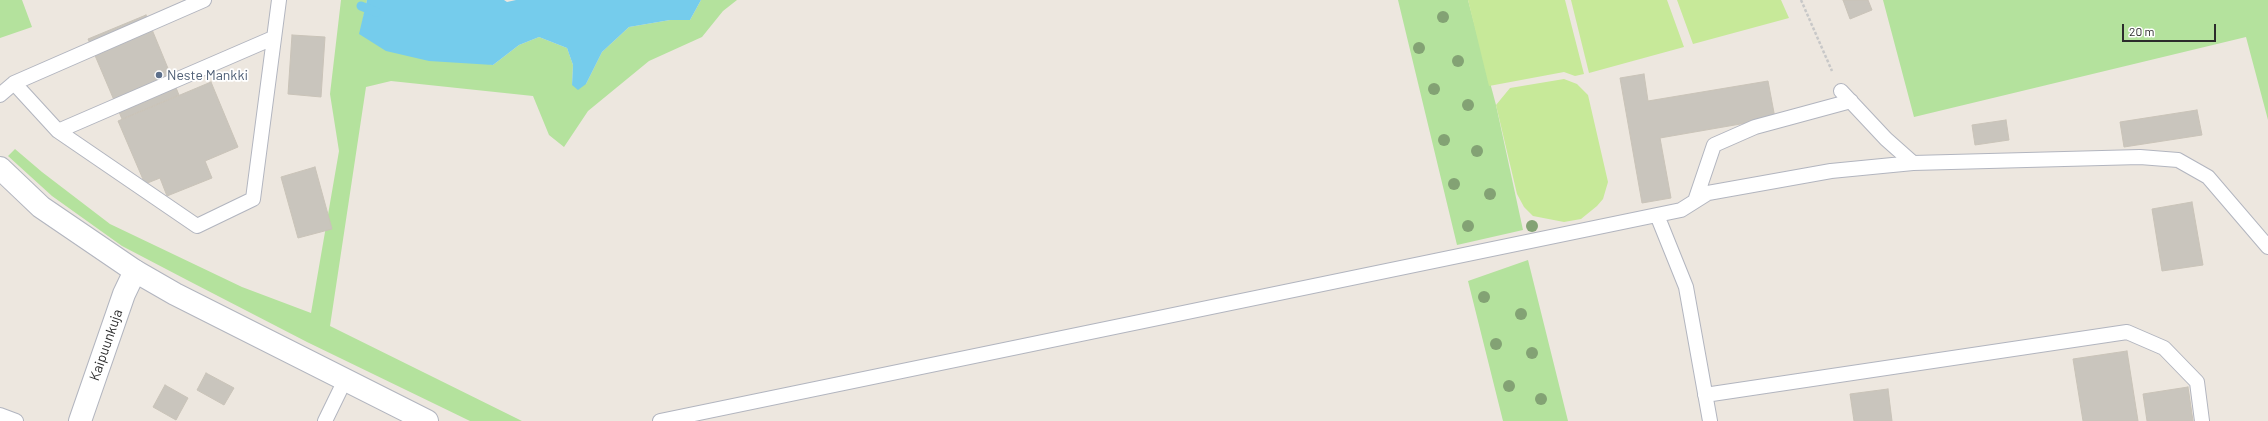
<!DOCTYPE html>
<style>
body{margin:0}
#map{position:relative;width:2268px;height:421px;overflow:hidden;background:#ede7df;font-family:Barlow,sans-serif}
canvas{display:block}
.scale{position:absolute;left:2122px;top:24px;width:94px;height:18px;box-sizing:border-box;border:2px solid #2c2c2c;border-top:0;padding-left:5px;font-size:12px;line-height:14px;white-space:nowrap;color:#2c2c2c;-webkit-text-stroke:3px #fff;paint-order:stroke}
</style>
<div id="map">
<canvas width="2268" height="421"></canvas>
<div class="scale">20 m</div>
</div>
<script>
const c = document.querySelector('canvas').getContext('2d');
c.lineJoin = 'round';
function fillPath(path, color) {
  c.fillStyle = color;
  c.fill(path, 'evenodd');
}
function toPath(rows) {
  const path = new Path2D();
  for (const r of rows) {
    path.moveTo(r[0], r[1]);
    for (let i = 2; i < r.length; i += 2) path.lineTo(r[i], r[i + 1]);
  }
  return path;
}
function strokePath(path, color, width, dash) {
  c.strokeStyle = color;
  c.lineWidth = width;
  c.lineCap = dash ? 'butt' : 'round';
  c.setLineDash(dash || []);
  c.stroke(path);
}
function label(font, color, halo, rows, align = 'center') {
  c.font = font + ' Barlow,sans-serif';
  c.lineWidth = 3.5;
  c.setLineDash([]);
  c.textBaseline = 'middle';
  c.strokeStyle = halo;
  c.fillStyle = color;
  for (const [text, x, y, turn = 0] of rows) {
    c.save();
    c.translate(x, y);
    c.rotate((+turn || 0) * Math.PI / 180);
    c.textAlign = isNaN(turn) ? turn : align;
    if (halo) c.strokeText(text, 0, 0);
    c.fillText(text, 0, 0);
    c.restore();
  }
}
fillPath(toPath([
 [0,0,22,0,32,27,0,38],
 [341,0,367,0,360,34,493,65,519,45,539,37,567,48,573,65,572,85,586,84,602,52,629,27,670,20,690,20,701,0,737,0,723,11,702,37,649,61,588,111,564,147,549,135,533,96,391,81,366,87,330,326,522,421,470,421,307,342,187,280,122,246,52,196,8,156,15,149,42,172,110,224,242,287,311,313,339,151,330,94],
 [1398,0,1468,0,1496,105,1523,230,1457,245],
 [1883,0,2268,0,2268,120,2246,37,1914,117],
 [1528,260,1568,421,1503,421,1468,281]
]), '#b4e29d');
fillPath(toPath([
 [1468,0,1565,0,1584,74,1575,76,1564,72,1489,86],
 [1571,0,1667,0,1684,47,1589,73],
 [1677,0,1781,0,1789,18,1693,44],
 [1564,79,1577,84,1588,95,1608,182,1603,199,1597,206,1581,219,1564,222,1533,216,1524,207,1517,194,1496,105,1510,88]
]), '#c7e999');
fillPath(toPath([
 [367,0,504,0,507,2,516,0,701,0,690,20,670,20,629,27,602,52,586,84,578,90,572,85,573,65,567,48,539,37,519,45,493,65,429,61,386,51,359,34]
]), '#75ccec');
strokePath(toPath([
 [361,6,376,12]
]), '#75ccec', 9);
const building = toPath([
 [1843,0,1868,0,1872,10,1850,19,1843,0],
 [146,15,179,95,122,119,88,39,146,15],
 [292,35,325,37,321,97,288,94,292,35],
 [1644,74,1648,101,1768,81,1775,118,1660,138,1671,198,1642,203,1620,78,1644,74],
 [211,82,238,147,205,161,212,178,167,196,160,178,145,184,118,121,211,82],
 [2197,110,2202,135,2124,147,2120,122,2197,110],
 [2006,120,2009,140,1975,145,1972,125,2006,120],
 [315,167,332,229,298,238,281,177,315,167],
 [2192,202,2203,265,2162,271,2152,209,2192,202],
 [2127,351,2138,421,2083,421,2073,359,2127,351],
 [206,373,234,388,224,405,197,390,206,373],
 [165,385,188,398,176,420,153,407,165,385],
 [2188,387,2193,421,2147,421,2143,394,2188,387],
 [1888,389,1892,421,1854,421,1850,394,1888,389]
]);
fillPath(building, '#c9c5bd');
strokePath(building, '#c9c3b8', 1);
const lane = toPath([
 [14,83,58,131,197,226,253,199,279,0],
 [1841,91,1886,139,1913,163],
 [0,95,14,83,204,0],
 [58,131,273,38],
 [1695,201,1714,145,1755,127,1851,101],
 [1657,215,1686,287,1710,421],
 [1705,395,2127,332,2164,348,2197,382,2202,421],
 [0,415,16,421],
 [325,421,345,380],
 [660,421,1681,210,1708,193,1831,171,1913,163,2140,157,2178,160,2208,177,2268,247]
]);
const street = toPath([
 [80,421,124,294,135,271]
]);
const secondary = toPath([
 [0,168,41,207,135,271,175,294,427,421]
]);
strokePath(lane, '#b2b5bf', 16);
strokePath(street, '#b2b5bf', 24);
strokePath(secondary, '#b2b5bf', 24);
strokePath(toPath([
 [1801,0,1832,71]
]), '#c8c8c8', 2.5, [3, 2]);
strokePath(lane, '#fff', 14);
strokePath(street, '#fff', 22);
strokePath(secondary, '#fff', 22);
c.fillStyle = '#83a274';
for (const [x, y] of [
 [1443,17],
 [1419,48],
 [1458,61],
 [1434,89],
 [1468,105],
 [1444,140],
 [1477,151],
 [1454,184],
 [1490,194],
 [1468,226],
 [1532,226],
 [1484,297],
 [1521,314],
 [1496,344],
 [1532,353],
 [1509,386],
 [1541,399]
]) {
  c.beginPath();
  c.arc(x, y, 6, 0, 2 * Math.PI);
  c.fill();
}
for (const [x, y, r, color] of [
 [159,75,4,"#5c6f8a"]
]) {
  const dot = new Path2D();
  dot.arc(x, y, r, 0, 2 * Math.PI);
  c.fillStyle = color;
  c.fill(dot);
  strokePath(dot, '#fff', 1.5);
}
label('14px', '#4e5e75', '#fff', [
 ["Neste Mankki",167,75]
], 'left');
label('14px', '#2c2c2c', '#fff', [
 ["Kaipuunkuja",106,345,-71]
]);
</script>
